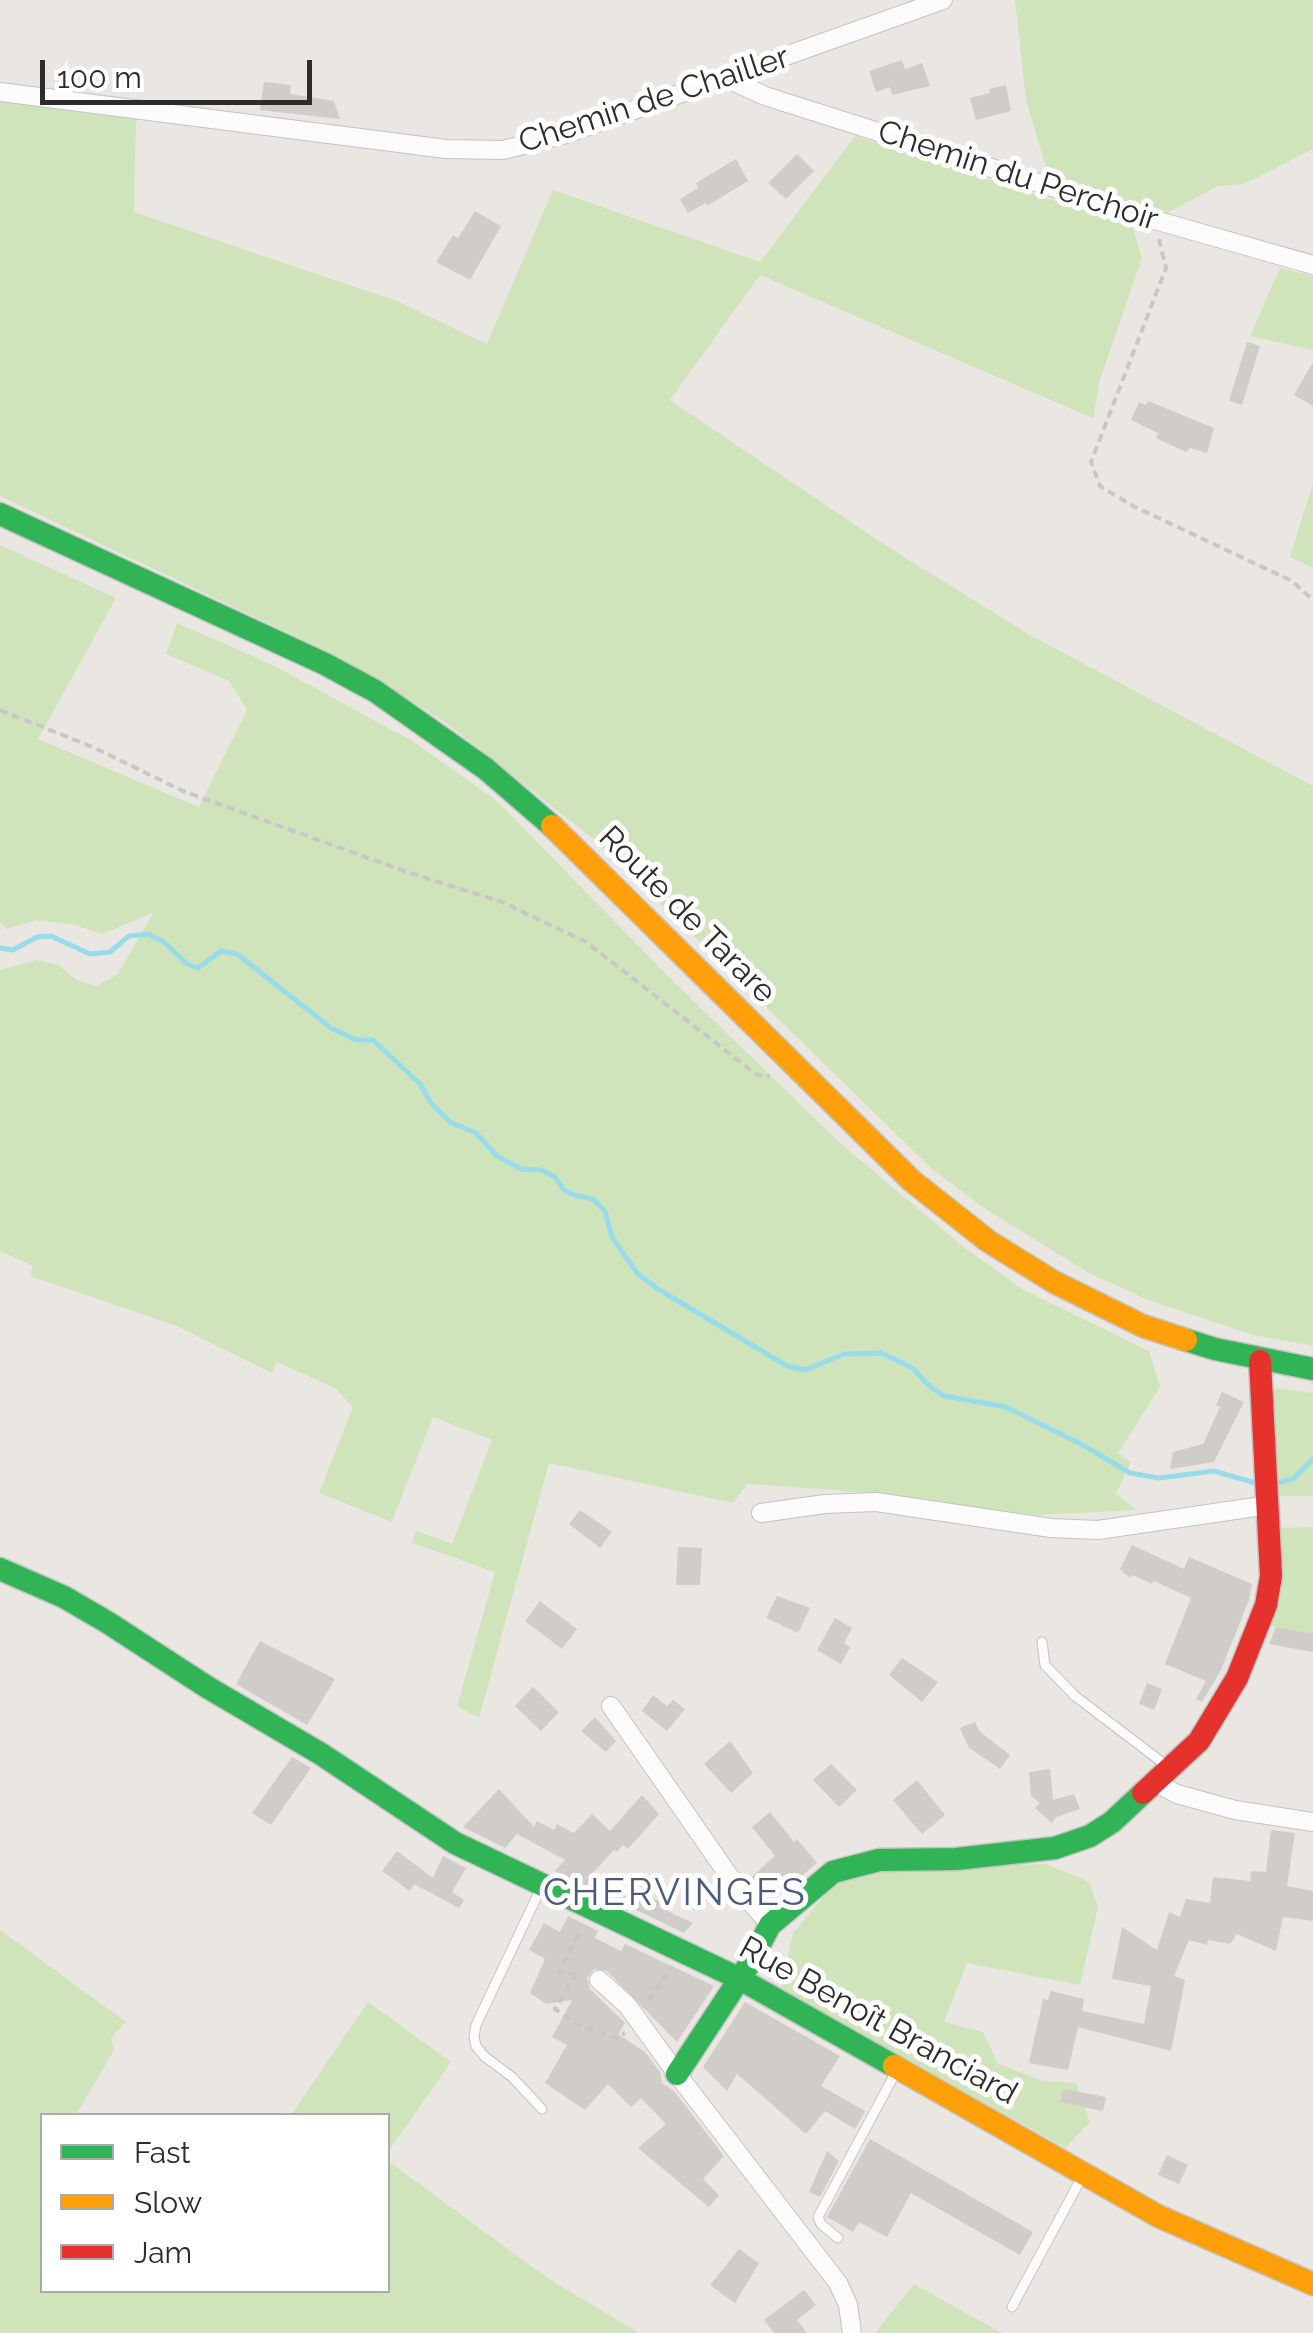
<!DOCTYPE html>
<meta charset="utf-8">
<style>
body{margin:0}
#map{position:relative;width:1313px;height:2333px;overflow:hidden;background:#eae6e2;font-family:Raleway,sans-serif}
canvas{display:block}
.legend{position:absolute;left:40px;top:2113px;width:350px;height:180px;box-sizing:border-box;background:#fff;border:2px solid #ababab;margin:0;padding:12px 18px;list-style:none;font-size:30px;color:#2c2c2c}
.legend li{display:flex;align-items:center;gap:20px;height:50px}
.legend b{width:50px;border:2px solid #ababab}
.scale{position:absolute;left:40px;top:60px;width:272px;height:45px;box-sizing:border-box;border:5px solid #2c2c2c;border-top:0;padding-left:12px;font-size:30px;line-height:35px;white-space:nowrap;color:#2c2c2c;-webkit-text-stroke:8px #fff;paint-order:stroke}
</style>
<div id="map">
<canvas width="1313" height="2333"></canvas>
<ul class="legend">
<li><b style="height:12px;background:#30b455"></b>Fast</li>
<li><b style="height:12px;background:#ff9f0a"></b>Slow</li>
<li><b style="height:12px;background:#e5322d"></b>Jam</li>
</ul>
<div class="scale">100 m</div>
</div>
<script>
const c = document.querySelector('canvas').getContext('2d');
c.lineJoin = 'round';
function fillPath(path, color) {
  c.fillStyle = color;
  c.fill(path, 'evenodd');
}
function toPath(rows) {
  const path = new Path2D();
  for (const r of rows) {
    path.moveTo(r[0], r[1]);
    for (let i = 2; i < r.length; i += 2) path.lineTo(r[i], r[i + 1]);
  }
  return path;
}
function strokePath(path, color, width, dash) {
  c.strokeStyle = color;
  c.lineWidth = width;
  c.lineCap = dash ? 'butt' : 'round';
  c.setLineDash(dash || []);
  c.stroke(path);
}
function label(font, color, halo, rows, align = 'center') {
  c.font = font + ' Raleway,sans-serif';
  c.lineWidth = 10;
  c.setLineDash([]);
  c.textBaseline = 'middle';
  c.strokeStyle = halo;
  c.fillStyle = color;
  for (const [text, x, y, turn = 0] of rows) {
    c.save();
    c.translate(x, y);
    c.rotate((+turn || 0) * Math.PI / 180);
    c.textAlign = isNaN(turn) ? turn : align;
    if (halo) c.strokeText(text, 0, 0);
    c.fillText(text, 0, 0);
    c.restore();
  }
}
fillPath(toPath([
 [1015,0,1313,0,1313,149,1244,184,1218,186,1163,215,1048,174,1026,100],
 [0,101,136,119,134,212,399,302,487,344,553,190,760,262,855,136,1132,226,1142,258,1100,380,1093,418,760,275,670,400,885,545,1028,634,1313,786,1313,1346,1253,1335,1148,1300,1087,1272,984,1208,932,1169,596,841,445,722,339,657,0,496],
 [1280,268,1313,276,1313,350,1250,336],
 [1313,483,1313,568,1290,557],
 [0,545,116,598,38,739,199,807,247,710,229,681,166,654,177,623,273,665,414,742,497,801,668,976,840,1143,961,1245,1024,1290,1149,1351,1160,1387,1118,1453,1131,1462,1116,1494,1137,1510,1036,1515,837,1490,747,1484,733,1503,549,1463,479,1718,457,1706,495,1572,412,1543,416,1531,452,1544,492,1440,433,1417,392,1522,319,1493,353,1407,335,1388,277,1362,272,1373,177,1326,30,1276,33,1266,0,1251,0,970,37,960,58,965,78,981,96,986,118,974,153,913,102,934,75,925,37,920,7,929,0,923],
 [1275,1388,1313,1393,1313,1496,1276,1496,1271,1409],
 [1313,1527,1313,1634,1265,1625,1278,1528],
 [1046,1864,1089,1882,1098,1907,1080,1985,967,1963,944,2022,983,2032,998,2064,1043,2081,1076,2083,1090,2122,1065,2148,781,1989,793,1933,838,1879,861,1871],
 [0,1930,126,2022,111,2038,114,2050,76,2115,42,2116,42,2290,388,2290,388,2161,546,2277,639,2333,0,2333],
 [368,2002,451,2062,388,2152,388,2116,291,2115],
 [914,2284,1002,2333,875,2333]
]), '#d0e4bc');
strokePath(toPath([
 [0,948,13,950,37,937,51,936,90,954,110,952,129,936,148,934,164,942,187,964,198,968,221,951,237,954,331,1028,356,1040,373,1040,420,1084,431,1103,450,1122,476,1133,497,1156,521,1169,541,1170,554,1176,564,1190,574,1195,593,1199,605,1211,612,1237,637,1273,658,1289,787,1366,805,1370,844,1354,881,1353,913,1368,928,1385,944,1396,1006,1407,1083,1445,1130,1473,1159,1478,1214,1471,1259,1484],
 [1275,1483,1293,1479,1313,1459]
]), '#98dce9', 5);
fillPath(toPath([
 [902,60,905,69,922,63,930,86,892,95,890,87,876,92,869,71],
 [264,82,291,85,290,94,334,101,340,119,260,110],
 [1006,85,1011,111,976,120,970,98,990,93,989,89],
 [797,154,814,171,786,199,768,183],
 [736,159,748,181,707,206,706,203,688,213,680,199,698,188,696,183],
 [475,211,501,226,470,280,436,262,453,235,458,238],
 [1247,342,1260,346,1242,405,1229,401],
 [1313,362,1313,406,1294,395],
 [1148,401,1214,428,1207,453,1190,448,1186,452,1175,447,1156,438,1158,433,1131,420,1139,402,1146,405],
 [1222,1392,1244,1402,1214,1462,1170,1469,1173,1452,1203,1444,1220,1407,1216,1405],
 [580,1510,612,1532,600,1548,569,1524],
 [1132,1545,1184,1569,1189,1557,1252,1584,1249,1600,1221,1670,1202,1702,1196,1699,1206,1681,1165,1664,1191,1598,1154,1581,1152,1584,1133,1575,1130,1578,1120,1569],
 [678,1547,702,1548,700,1585,676,1585],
 [777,1596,810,1608,798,1633,766,1618],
 [540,1601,577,1629,562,1649,525,1621],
 [835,1618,852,1628,844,1643,850,1647,841,1664,817,1650],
 [1276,1627,1313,1634,1313,1652,1269,1644],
 [260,1641,335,1679,307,1725,236,1684],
 [902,1658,938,1682,922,1702,889,1675],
 [1147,1683,1162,1689,1154,1710,1139,1704],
 [533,1687,559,1712,541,1731,515,1706],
 [653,1695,667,1706,673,1700,685,1709,667,1731,642,1711],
 [595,1717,616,1741,606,1752,581,1731],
 [975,1722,980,1732,1010,1755,1000,1769,969,1748,960,1728],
 [730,1741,753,1773,731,1793,704,1764],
 [292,1757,311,1768,271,1825,252,1813],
 [831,1764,857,1790,839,1807,813,1780],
 [1050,1769,1053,1800,1074,1794,1080,1809,1056,1817,1052,1823,1035,1808,1040,1803,1031,1796,1029,1772],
 [917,1780,945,1815,922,1834,893,1800],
 [499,1789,534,1827,537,1821,554,1830,557,1824,574,1833,592,1814,610,1831,642,1795,659,1814,628,1849,623,1845,617,1852,614,1850,590,1876,600,1880,592,1889,555,1871,565,1860,517,1834,505,1848,463,1827],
 [770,1812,794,1842,797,1839,817,1863,768,1904,748,1880,775,1856,752,1827],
 [1271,1830,1295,1833,1287,1886,1313,1891,1313,1921,1283,1917,1276,1951,1237,1934,1230,1944,1208,1940,1207,1945,1189,1940,1174,1976,1185,1980,1171,2051,1078,2027,1068,2070,1029,2063,1043,1999,1048,2000,1051,1991,1084,1999,1082,2011,1144,2024,1151,1986,1112,1979,1122,1927,1157,1950,1169,1912,1180,1917,1186,1899,1210,1903,1213,1877,1250,1881,1251,1871,1266,1872],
 [397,1851,433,1878,443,1856,466,1868,452,1892,464,1900,459,1908,414,1884,410,1891,382,1871],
 [624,1880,620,1889,625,1892,629,1887,661,1902,659,1907,693,1923,684,1933,605,1895],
 [568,1916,598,1931,595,1938,621,1951,625,1944,714,1986,677,2042,607,1971,594,1969,587,1978,590,1989,625,2023,618,2034,645,2052,660,2072,662,2083,674,2091,724,2156,703,2179,719,2195,709,2207,638,2148,666,2124,641,2098,631,2107,608,2084,585,2110,545,2083,567,2045,552,2037,572,2000,546,2004,530,1993,545,1959,529,1950,544,1923,560,1932],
 [745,2002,840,2056,821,2086,865,2111,855,2129,825,2111,806,2134,737,2074,727,2091,703,2067],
 [1063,2089,1106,2097,1103,2111,1060,2102],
 [870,2139,1033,2232,1020,2255,911,2193,887,2237,859,2222,853,2232,827,2217],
 [827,2151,839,2161,820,2197,809,2192],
 [1167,2155,1188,2165,1179,2184,1158,2175],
 [739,2249,759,2263,735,2303,710,2285],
 [804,2290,816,2305,797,2320,807,2333,774,2333,764,2320]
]), '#cfccc9');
const lane = toPath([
 [1042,1642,1045,1665,1075,1696,1167,1766],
 [540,1890,476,2025,474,2037,476,2046,484,2056,512,2077,542,2109],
 [838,2238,821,2224,818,2217,897,2070],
 [1012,2307,1082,2177]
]);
const street = toPath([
 [726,78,765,96,1155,220,1313,265],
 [0,92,446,149,503,150,566,134,943,0],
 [761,1513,825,1504,876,1502,1051,1528,1098,1530,1269,1505],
 [611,1706,734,1883,770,1925],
 [1156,1783,1177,1794,1235,1810,1313,1822],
 [599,1980,627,2005,677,2074,838,2283,848,2305,852,2333]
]);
const fast = toPath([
 [0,514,325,664,375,691,486,769,552,826],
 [1186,1340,1215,1349,1313,1369],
 [0,1569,64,1597,107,1622,207,1687,321,1754,455,1843,740,1979,894,2066],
 [677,2074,750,1963,770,1925,833,1872,879,1860,956,1859,1055,1848,1090,1836,1112,1822,1143,1793]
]);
const slow = toPath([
 [552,826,912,1181,988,1241,1054,1282,1143,1326,1186,1340],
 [894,2066,1158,2216,1313,2284]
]);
const jam = toPath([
 [1143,1793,1199,1741,1237,1678,1266,1605,1271,1576,1260,1361]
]);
strokePath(lane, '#c3c3c3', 11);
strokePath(street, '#c3c3c3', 20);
strokePath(fast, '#c3c3c3', 25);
strokePath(slow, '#c3c3c3', 25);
strokePath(jam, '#c3c3c3', 25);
strokePath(toPath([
 [1159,239,1166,268,1091,462,1100,486,1133,506,1292,581,1313,600],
 [0,710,95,748,183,791,404,871,502,902,586,942,757,1075,770,1076],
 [576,1973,555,2009,580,2026,616,2038,625,2033],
 [576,1974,559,1972,581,1930],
 [648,2001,671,1968]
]), '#c7c7c6', 4, [8, 5]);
strokePath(lane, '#fcfbfb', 9);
strokePath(street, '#fcfbfb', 18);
strokePath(fast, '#30b455', 22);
strokePath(slow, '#ff9f0a', 22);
strokePath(jam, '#e5322d', 22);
label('32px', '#2c2c2c', '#fff', [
 ["Chemin de Chailler",654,100,-18],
 ["Chemin du Perchoir",1018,176,18],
 ["Route de Tarare",687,915,45],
 ["Rue Benoît Branciard",878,2021,29]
]);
c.letterSpacing = '2.5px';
label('38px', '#4d5a7c', '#fff', [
 ["CHERVINGES",675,1894]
]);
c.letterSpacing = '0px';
</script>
